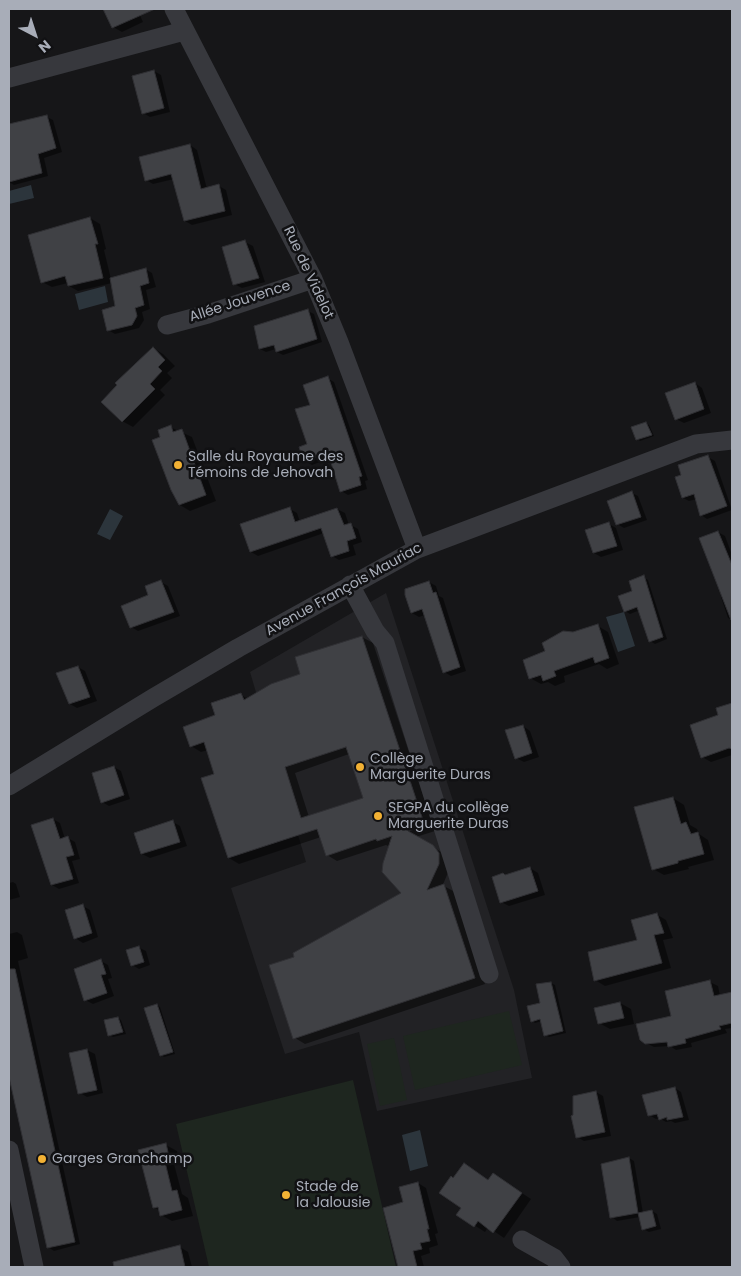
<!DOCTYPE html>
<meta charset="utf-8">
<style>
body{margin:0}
#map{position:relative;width:741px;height:1276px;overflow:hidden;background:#161618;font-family:Poppins,sans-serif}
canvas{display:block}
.frame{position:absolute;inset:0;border:10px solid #a8adb8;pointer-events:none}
.north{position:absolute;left:10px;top:10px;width:50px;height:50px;-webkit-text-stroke:4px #111113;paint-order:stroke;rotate:140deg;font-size:14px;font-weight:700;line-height:20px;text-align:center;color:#a8adb8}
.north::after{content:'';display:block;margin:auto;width:18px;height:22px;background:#a8adb8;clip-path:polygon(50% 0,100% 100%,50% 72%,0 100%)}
</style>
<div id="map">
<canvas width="741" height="1276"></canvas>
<div class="frame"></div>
<div class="north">N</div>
</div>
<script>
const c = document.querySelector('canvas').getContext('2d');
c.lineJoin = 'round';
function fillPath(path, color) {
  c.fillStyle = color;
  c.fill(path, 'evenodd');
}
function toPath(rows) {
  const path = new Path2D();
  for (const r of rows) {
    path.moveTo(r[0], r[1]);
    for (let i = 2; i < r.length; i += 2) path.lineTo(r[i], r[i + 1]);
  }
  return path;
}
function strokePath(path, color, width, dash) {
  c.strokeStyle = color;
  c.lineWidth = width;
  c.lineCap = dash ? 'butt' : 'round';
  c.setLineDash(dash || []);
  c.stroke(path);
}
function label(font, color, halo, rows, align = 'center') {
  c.font = font + ' Poppins,sans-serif';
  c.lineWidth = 5;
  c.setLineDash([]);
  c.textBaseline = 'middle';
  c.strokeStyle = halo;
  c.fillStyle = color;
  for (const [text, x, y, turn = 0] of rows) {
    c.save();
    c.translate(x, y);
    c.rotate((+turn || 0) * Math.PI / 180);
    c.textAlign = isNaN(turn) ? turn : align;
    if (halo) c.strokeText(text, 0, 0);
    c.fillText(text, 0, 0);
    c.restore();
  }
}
fillPath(toPath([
 [386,593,514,990,532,1078,377,1111,359,1032,285,1054,231,888,306,862,250,672]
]), '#222225');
fillPath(toPath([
 [509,1011,522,1065,415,1090,403,1036],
 [394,1038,407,1100,380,1106,367,1044],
 [353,1080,396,1267,209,1267,176,1124]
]), '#1e261f');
fillPath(toPath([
 [31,185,34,198,9,204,9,191],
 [105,286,108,302,79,310,75,294],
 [110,509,123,516,110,540,97,534],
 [624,612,635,646,618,652,606,617],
 [420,1130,428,1166,410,1171,402,1135]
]), '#2c353c');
fillPath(toPath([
 [105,9,137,9,143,22,122,32,113,27],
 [154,71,161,75,170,112,150,117,143,113],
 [47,117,53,120,62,152,44,158,48,176,14,185,9,182,9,125],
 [190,145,197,150,207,189,219,186,226,190,232,215,192,225,185,221,174,179,153,184,146,180],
 [90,218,100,224,106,249,104,250,111,279,145,269,152,273,156,287,146,290,150,309,142,312,144,320,139,328,115,334,108,330,117,307,112,283,78,291,69,286,68,283,52,287,42,282],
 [245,242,253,246,265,282,242,288,234,284],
 [308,311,314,314,322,342,283,355,277,352,276,349,266,352,260,349],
 [153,348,163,354,175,366,167,373,172,378,160,390,165,395,133,427,122,421],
 [327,378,334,382,368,480,365,481,367,489,348,495,341,491,331,458,312,465,305,461,309,445,311,405],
 [695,383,702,388,711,413,684,423,676,419],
 [646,423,649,425,654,436,640,441,637,439],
 [170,427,192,437,216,501,190,511,180,505,161,437],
 [708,457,715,461,732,510,707,519,701,515,697,499,689,501,683,498,683,475],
 [632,493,638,496,647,520,624,528,617,524],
 [290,509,297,513,300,522,337,509,345,513,349,525,351,525,358,529,362,542,353,545,356,555,339,560,332,556,324,533,258,556,251,552],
 [609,524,616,528,623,550,601,557,594,553],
 [718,532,725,536,732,555,732,620,728,618,721,597,722,596],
 [643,577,648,580,667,639,655,644,650,641,640,610,630,614,625,611,634,592],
 [161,582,168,586,180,616,138,631,131,627,150,596],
 [429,582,436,586,439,596,443,598,466,671,451,676,444,672,425,615,419,617,412,613],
 [598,626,608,632,619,664,607,669,599,664,564,676,565,682,555,686,548,682,541,684,530,678,547,652,573,634],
 [362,637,373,643,435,831,416,837,443,853,449,870,442,887,444,886,455,892,485,984,305,1044,295,1038,295,957,403,893,390,847,386,845,337,861,327,855,321,837,239,864,229,858,216,775,208,750,201,752,191,746,217,716,241,695,248,699,302,675],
 [349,754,364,798,309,817,295,773],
 [78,667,85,671,97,701,77,708,70,704],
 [732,704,732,755,711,762,702,757,719,715,717,709],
 [523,726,530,731,539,757,524,762,516,758],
 [114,767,121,771,130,799,109,806,102,802],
 [673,798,684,805,690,825,697,829,699,834,708,840,714,860,688,867,689,869,664,875,653,869],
 [53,819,60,823,65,839,68,838,75,842,80,859,72,861,79,883,59,889,52,885],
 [173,822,180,826,187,846,150,858,142,854,136,834],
 [530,868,538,873,545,895,509,906,501,902,503,874,507,876],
 [13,882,16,884,20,897,9,900,9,883],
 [83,906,90,910,98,937,83,943,75,938],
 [656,914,666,920,673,938,663,940,671,968,605,986,595,980,638,941],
 [17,932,22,935,28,958,18,961,80,1244,54,1251,48,1247,9,1073,9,934],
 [138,947,146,951,150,965,139,969,132,965],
 [101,961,108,965,112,978,108,979,114,996,93,1004,85,1000],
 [710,982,718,986,720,996,732,994,732,1028,725,1029,727,1033,691,1043,692,1047,676,1050,670,1046,654,1047,646,1043],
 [551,983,555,985,566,1033,549,1037,545,1035,542,1021,535,1023,532,1021],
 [620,1003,631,1009,634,1024,610,1029,599,1023],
 [157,1005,160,1007,175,1054,164,1057,161,1055],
 [118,1018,121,1020,126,1034,113,1037,109,1035],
 [87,1050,95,1054,103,1093,87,1097,80,1093],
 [675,1088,681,1092,689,1120,675,1123,671,1121,666,1122,659,1118,656,1119,649,1115],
 [596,1092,603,1096,611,1136,584,1141,577,1137],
 [166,1145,177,1151,180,1163,174,1164,182,1194,188,1198,193,1216,172,1221,161,1215,160,1211,154,1207],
 [629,1158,634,1161,643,1213,652,1211,657,1214,661,1229,649,1232,643,1229,640,1217,617,1221,612,1217],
 [464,1165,489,1181,493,1174,531,1199,504,1238,488,1227,485,1232,458,1215,463,1207,454,1179],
 [418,1183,426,1188,438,1233,435,1234,438,1245,429,1248,430,1253,421,1256,424,1267,399,1267,384,1209,404,1203],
 [180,1247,188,1252,192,1267,142,1267,139,1257]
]), '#0007');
const building = toPath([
 [103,9,155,9,112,28,103,9],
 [154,70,164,108,142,114,132,76,154,70],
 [47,115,56,148,38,154,42,173,9,182,9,124,47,115],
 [190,144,201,189,219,184,225,211,184,221,171,174,145,181,139,157,190,144],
 [90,217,98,244,95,244,103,278,68,286,65,276,41,283,28,235,90,217],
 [245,240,259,278,233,285,222,247,245,240],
 [146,268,149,283,140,286,144,305,135,308,137,316,132,325,107,331,102,310,115,306,110,278,146,268],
 [308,309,317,339,276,352,274,345,259,349,254,326,308,309],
 [153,347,165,360,158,367,162,371,150,384,155,389,122,422,101,402,117,385,115,383,153,347],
 [328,376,362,476,359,477,361,485,340,492,328,453,304,462,299,447,307,444,295,409,310,405,303,385,328,376],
 [695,382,704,409,675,420,665,393,695,382],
 [646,422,652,435,636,440,631,427,646,422],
 [171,425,173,432,182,429,206,495,179,505,171,490,152,440,160,437,158,430,171,425],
 [708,455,727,506,700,516,694,494,682,498,675,477,681,475,678,465,708,455],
 [632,491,641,517,616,525,607,501,632,491],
 [290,507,295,522,337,508,344,525,351,523,356,538,347,541,349,551,331,557,321,528,250,552,240,524,290,507],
 [609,522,617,546,593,553,585,530,609,522],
 [718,531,732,565,731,620,699,538,718,531],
 [644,575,663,637,649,642,637,607,624,612,618,596,632,591,629,581,644,575],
 [161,580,174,612,130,628,121,606,148,595,145,586,161,580],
 [429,581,433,593,436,592,460,667,443,673,422,609,411,613,405,595,405,589,429,581],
 [598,624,609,658,595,663,593,657,554,671,556,676,543,681,541,675,529,679,523,660,545,651,542,643,563,631,573,632,598,624],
 [362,636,425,826,408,831,433,845,439,853,439,864,427,890,444,884,475,978,293,1039,269,965,294,957,293,953,401,893,382,872,383,863,392,836,377,841,376,839,326,856,317,829,228,858,201,778,214,774,204,742,190,747,183,727,215,715,211,703,241,693,244,700,271,684,300,674,295,657,362,636],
 [346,747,363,798,301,818,285,767,346,747],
 [78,666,90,697,69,704,56,673,78,666],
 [732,703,732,749,729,748,701,758,690,725,718,715,716,708,732,703],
 [523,725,532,753,515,759,505,730,523,725],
 [114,766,124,795,101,803,92,773,114,766],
 [673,797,681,824,686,822,691,834,698,832,704,854,678,861,678,863,652,870,634,807,673,797],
 [53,818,60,839,68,836,74,855,66,857,73,879,51,885,31,825,53,818],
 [173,820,180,842,141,854,134,833,173,820],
 [530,867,538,891,500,903,492,877,503,873,505,875,530,867],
 [83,904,92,933,74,939,65,910,83,904],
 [657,913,664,933,654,935,662,963,594,981,588,952,637,940,631,920,657,913],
 [139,946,144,962,131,966,126,950,139,946],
 [101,959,106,974,101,975,107,993,84,1001,74,969,101,959],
 [9,969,15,969,75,1242,47,1248,9,1077,9,969],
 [710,980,714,996,732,992,732,1023,719,1026,721,1029,685,1039,686,1043,668,1047,667,1042,645,1044,640,1040,636,1024,671,1016,665,991,710,980],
 [551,982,563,1031,544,1036,540,1019,531,1022,527,1006,540,1003,536,984,551,982],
 [620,1002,624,1018,598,1024,594,1008,620,1002],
 [157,1004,173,1052,160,1056,144,1008,157,1004],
 [118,1017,123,1032,108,1036,104,1020,118,1017],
 [87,1049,97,1090,78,1094,69,1053,87,1049],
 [675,1087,683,1117,667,1120,667,1117,659,1120,657,1114,648,1116,642,1095,675,1087],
 [596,1091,605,1132,576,1138,571,1116,573,1115,573,1096,596,1091],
 [166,1143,169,1157,164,1158,172,1191,177,1190,182,1210,160,1216,158,1207,153,1208,138,1150,166,1143],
 [629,1157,638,1213,652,1210,656,1226,642,1230,638,1213,610,1218,601,1164,629,1157],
 [464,1163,488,1180,493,1173,522,1193,493,1233,478,1221,474,1227,456,1215,461,1208,439,1193,451,1176,453,1178,464,1163],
 [418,1182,429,1229,427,1229,430,1241,420,1243,422,1249,413,1251,417,1267,398,1267,383,1208,403,1202,399,1187,418,1182],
 [180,1245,185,1267,114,1267,113,1262,180,1245]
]);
fillPath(building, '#404145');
strokePath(building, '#303034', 1);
strokePath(toPath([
 [174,9,313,279,339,342,417,549],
 [9,78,184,31],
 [167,325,208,314,313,279],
 [350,585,375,631,385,643,489,974],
 [9,786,153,698,238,648,417,549,696,444,732,440],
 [9,1150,34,1267],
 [522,1240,554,1258,561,1267]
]), '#37383d', 19);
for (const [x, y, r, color] of [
 [178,465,5,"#f2b134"],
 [360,767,5,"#f2b134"],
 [378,816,5,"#f2b134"],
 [42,1159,5,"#f2b134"],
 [286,1195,5,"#f2b134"]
]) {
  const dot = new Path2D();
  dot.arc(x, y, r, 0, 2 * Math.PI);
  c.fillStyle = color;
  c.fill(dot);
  strokePath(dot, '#111113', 2);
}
label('14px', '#a8adb8', '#111113', [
 ["Rue de Videlot",308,273,65],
 ["Allée Jouvence",240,302,-18],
 ["Avenue François Mauriac",344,590,-29]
]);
label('14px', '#a8adb8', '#111113', [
 ["Salle du Royaume des",188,457],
 ["Témoins de Jehovah",188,473],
 ["Collège",370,759],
 ["Marguerite Duras",370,775],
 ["SEGPA du collège",388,808],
 ["Marguerite Duras",388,824],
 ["Garges Granchamp",52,1159],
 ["Stade de",296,1187],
 ["la Jalousie",296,1203]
], 'left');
</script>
